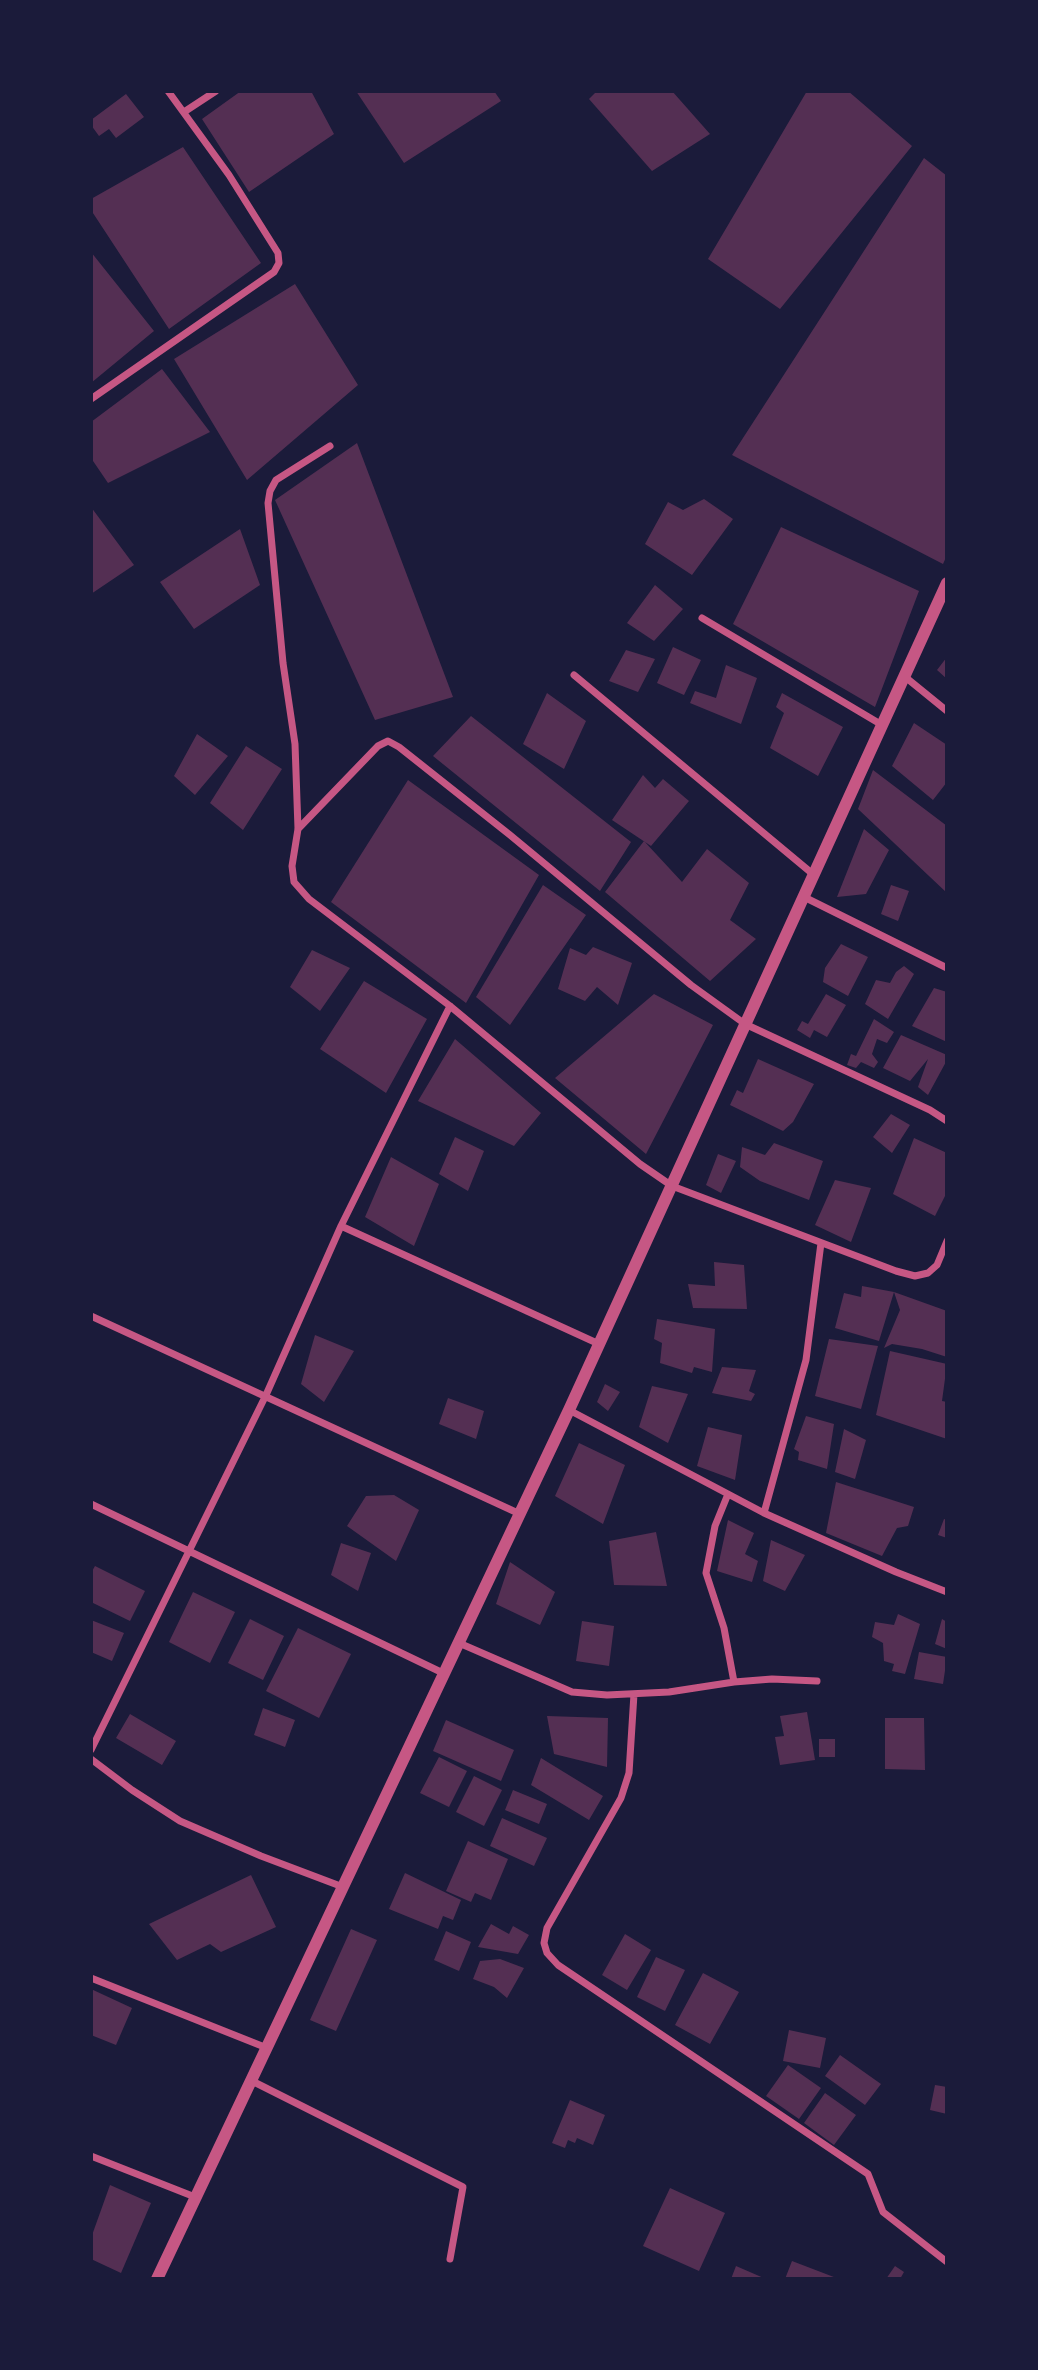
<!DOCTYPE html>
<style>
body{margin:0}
#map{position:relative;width:1038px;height:2370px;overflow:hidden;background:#1b1b3a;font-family:Roboto,sans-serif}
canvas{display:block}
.frame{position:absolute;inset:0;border:93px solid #1b1b3a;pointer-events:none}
</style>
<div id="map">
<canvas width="1038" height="2370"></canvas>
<div class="frame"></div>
</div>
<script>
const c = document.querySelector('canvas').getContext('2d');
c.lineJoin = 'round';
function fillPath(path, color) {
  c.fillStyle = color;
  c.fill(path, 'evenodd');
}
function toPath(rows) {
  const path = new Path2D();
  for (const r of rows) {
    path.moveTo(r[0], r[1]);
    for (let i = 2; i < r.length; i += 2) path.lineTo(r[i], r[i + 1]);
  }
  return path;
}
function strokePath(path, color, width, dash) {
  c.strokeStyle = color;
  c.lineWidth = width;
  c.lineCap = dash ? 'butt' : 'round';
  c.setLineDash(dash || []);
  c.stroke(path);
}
fillPath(toPath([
 [241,91,311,91,334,134,249,192,202,119],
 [356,91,494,91,501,101,404,163],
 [597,91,672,91,710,134,652,171,589,99],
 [807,91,848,91,912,146,780,309,708,259],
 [126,94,144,117,116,138,109,129,99,136,91,125,91,120],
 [183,147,261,263,169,329,91,210,91,199],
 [924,158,947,176,947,555,943,564,732,455],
 [91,252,154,331,91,383],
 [295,284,358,385,247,480,174,359],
 [162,369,210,432,108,483,91,458,91,422],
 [357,443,453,697,375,720,275,500],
 [704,499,733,519,692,575,645,544,668,502,683,510],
 [91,507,134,565,91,594],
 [781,527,919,591,875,707,733,624],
 [240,529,260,585,194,629,160,582],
 [655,585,683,609,654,641,627,623],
 [673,647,701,660,684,695,657,683],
 [626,650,655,659,638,692,609,681],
 [947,657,947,679,937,670],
 [726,665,757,678,741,724,690,703,695,691,716,698],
 [547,693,586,721,564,769,523,744],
 [782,693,843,727,818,776,770,748,784,713,776,707],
 [471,716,631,842,600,891,433,756],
 [914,723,947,745,947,782,933,800,892,766],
 [197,734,228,756,195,795,174,776],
 [246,746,282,769,243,830,210,803],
 [873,770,947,826,947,893,858,809],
 [643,775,655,788,663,779,689,801,651,846,612,820],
 [408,780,539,875,466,1003,331,902],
 [864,829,889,850,866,894,837,897],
 [644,841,682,882,707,849,749,883,730,920,756,939,710,981,605,892],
 [543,885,586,915,510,1025,476,997],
 [891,885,909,891,898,921,881,914],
 [841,944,868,957,848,996,823,982,825,968],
 [593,947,632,963,618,1005,597,987,585,1001,558,989,570,948,586,955],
 [312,950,350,968,320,1011,290,987],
 [904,966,914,974,888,1019,865,1004,876,980,890,983,896,972],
 [364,981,427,1019,386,1093,320,1049],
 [934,988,947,992,947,1042,912,1026],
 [654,994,713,1025,646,1154,555,1078],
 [826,994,846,1005,827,1037,814,1030,810,1038,797,1030,802,1021,808,1024],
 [874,1019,894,1032,887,1043,877,1039,872,1054,878,1062,874,1068,861,1062,856,1068,847,1065,851,1054,856,1056],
 [901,1035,947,1055,947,1060,928,1095,918,1087,928,1059,910,1081,883,1068],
 [455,1039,541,1113,514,1146,418,1101],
 [758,1059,814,1084,793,1122,783,1131,730,1105,737,1090,743,1093],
 [891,1114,910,1125,892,1153,873,1137],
 [455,1137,484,1151,468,1191,439,1174],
 [914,1138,947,1153,947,1192,935,1216,893,1194],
 [774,1143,823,1161,809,1200,760,1181,740,1167,742,1147,765,1155],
 [718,1154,736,1161,721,1193,706,1185],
 [391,1157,439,1184,414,1246,365,1217],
 [835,1180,871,1188,851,1242,815,1225],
 [714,1262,744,1265,747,1309,693,1308,688,1284,715,1286],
 [862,1286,894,1292,879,1341,835,1328,844,1293,861,1297],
 [894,1292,947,1311,947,1357,922,1349,892,1344,884,1348,900,1310],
 [657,1319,715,1329,712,1372,694,1367,692,1373,660,1363,662,1343,654,1339],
 [315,1335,354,1351,324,1402,301,1384],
 [829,1339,878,1346,861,1409,815,1396],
 [890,1351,947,1364,942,1401,947,1402,947,1439,876,1415],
 [722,1367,756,1370,749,1391,755,1394,751,1401,712,1393],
 [605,1384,620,1392,608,1411,597,1402],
 [652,1386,688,1394,668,1443,639,1427],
 [448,1398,484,1411,476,1439,439,1424],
 [806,1416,834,1424,827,1469,798,1460,799,1452,794,1449],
 [708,1427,742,1435,735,1480,697,1466],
 [844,1429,866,1440,855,1479,835,1472],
 [579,1443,625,1465,603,1524,555,1496],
 [836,1482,914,1507,908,1526,897,1528,882,1556,826,1533],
 [394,1495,419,1510,396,1561,347,1526,366,1496],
 [944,1519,947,1520,947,1538,938,1535],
 [728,1520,754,1533,745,1554,758,1561,752,1582,717,1571],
 [656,1532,667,1586,614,1585,609,1541],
 [771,1540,805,1555,785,1591,763,1581],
 [341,1543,371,1553,358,1591,331,1575],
 [510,1562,555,1592,540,1625,496,1604],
 [95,1566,145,1591,130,1621,91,1602,91,1573],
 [193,1592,235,1612,210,1663,169,1642],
 [898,1614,920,1624,905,1674,892,1671,894,1664,884,1661,883,1643,872,1637,875,1622,894,1625],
 [250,1619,284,1636,263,1680,228,1663],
 [942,1619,947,1622,947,1649,935,1644],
 [91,1620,124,1633,112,1661,91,1652],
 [582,1621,614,1626,609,1666,576,1661],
 [298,1628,351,1654,319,1718,266,1691],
 [919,1652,947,1657,943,1684,914,1679],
 [263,1708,295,1720,285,1747,254,1735],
 [807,1712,815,1760,780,1765,775,1737,784,1736,780,1716],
 [130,1714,176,1741,162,1765,116,1738],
 [547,1716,608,1718,607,1767,554,1754],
 [885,1718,924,1718,925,1770,885,1769],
 [446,1720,514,1750,501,1781,433,1751],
 [819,1739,835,1739,835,1757,819,1757],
 [439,1757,467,1771,449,1807,420,1793],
 [541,1758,603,1796,589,1820,531,1785],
 [474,1776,502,1790,484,1826,456,1812],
 [513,1790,547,1804,539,1824,505,1810],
 [502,1818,547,1838,534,1866,490,1846],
 [468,1841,508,1859,491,1900,475,1893,471,1902,446,1891],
 [405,1873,461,1900,453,1920,443,1916,438,1929,389,1909],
 [251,1875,276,1927,221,1952,210,1944,177,1960,149,1924],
 [491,1924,509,1934,513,1926,529,1935,518,1954,478,1947],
 [351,1929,377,1940,336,2031,310,2020],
 [446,1931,471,1942,459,1971,434,1960],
 [625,1934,651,1950,627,1990,602,1975],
 [656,1957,685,1970,665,2011,637,1997],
 [500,1959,524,1968,507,1998,494,1987,473,1979,480,1961],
 [703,1973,739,1992,710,2044,675,2025],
 [91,1989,132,2008,116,2045,91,2035],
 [789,2030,826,2038,820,2068,783,2061],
 [840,2055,881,2084,865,2105,825,2076],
 [788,2065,821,2088,799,2119,766,2096],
 [935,2085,947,2087,947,2114,930,2110],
 [825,2093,856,2115,834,2145,804,2123],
 [570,2100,605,2115,593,2145,577,2138,575,2143,568,2140,565,2148,552,2143],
 [110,2185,151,2203,121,2273,91,2259,91,2238],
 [670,2188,725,2213,699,2271,643,2246],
 [792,2261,839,2279,785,2279],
 [736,2266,766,2279,731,2279],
 [895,2266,904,2272,900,2279,886,2279]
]), '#542f53');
strokePath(toPath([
 [184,112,216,91],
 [91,399,274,272,279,263,278,253,229,175,168,91],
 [330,446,276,480,270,491,268,503,283,663,295,744,298,829,292,866,294,882,309,899,450,1006,640,1164,672,1186,896,1271,915,1276,928,1273,937,1265,947,1241],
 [702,618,882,725],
 [574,675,814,875],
 [904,676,947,711],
 [298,829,378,746,388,741,399,747,510,835,691,985,745,1024,930,1110,947,1121],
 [804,897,947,968],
 [341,1226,599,1344],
 [91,1316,520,1514],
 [569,1410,764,1513,896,1572,947,1592],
 [728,1494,715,1526,706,1573,724,1628,734,1682],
 [91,1504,445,1674],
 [764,1513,806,1360,821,1243],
 [459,1643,572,1692,607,1695,669,1692,734,1682,772,1679,817,1681],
 [634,1694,629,1773,621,1798,547,1928,544,1943,547,1953,558,1965,868,2174,883,2212,947,2262],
 [91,1750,266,1395,341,1226,450,1006],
 [91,1759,132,1790,180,1821,261,1856,343,1887],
 [91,1978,267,2048],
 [252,2081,463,2187,450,2259],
 [91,2156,195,2197]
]), '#c65784', 7);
strokePath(toPath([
 [157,2279,569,1410,947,583]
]), '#c65784', 12);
</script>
